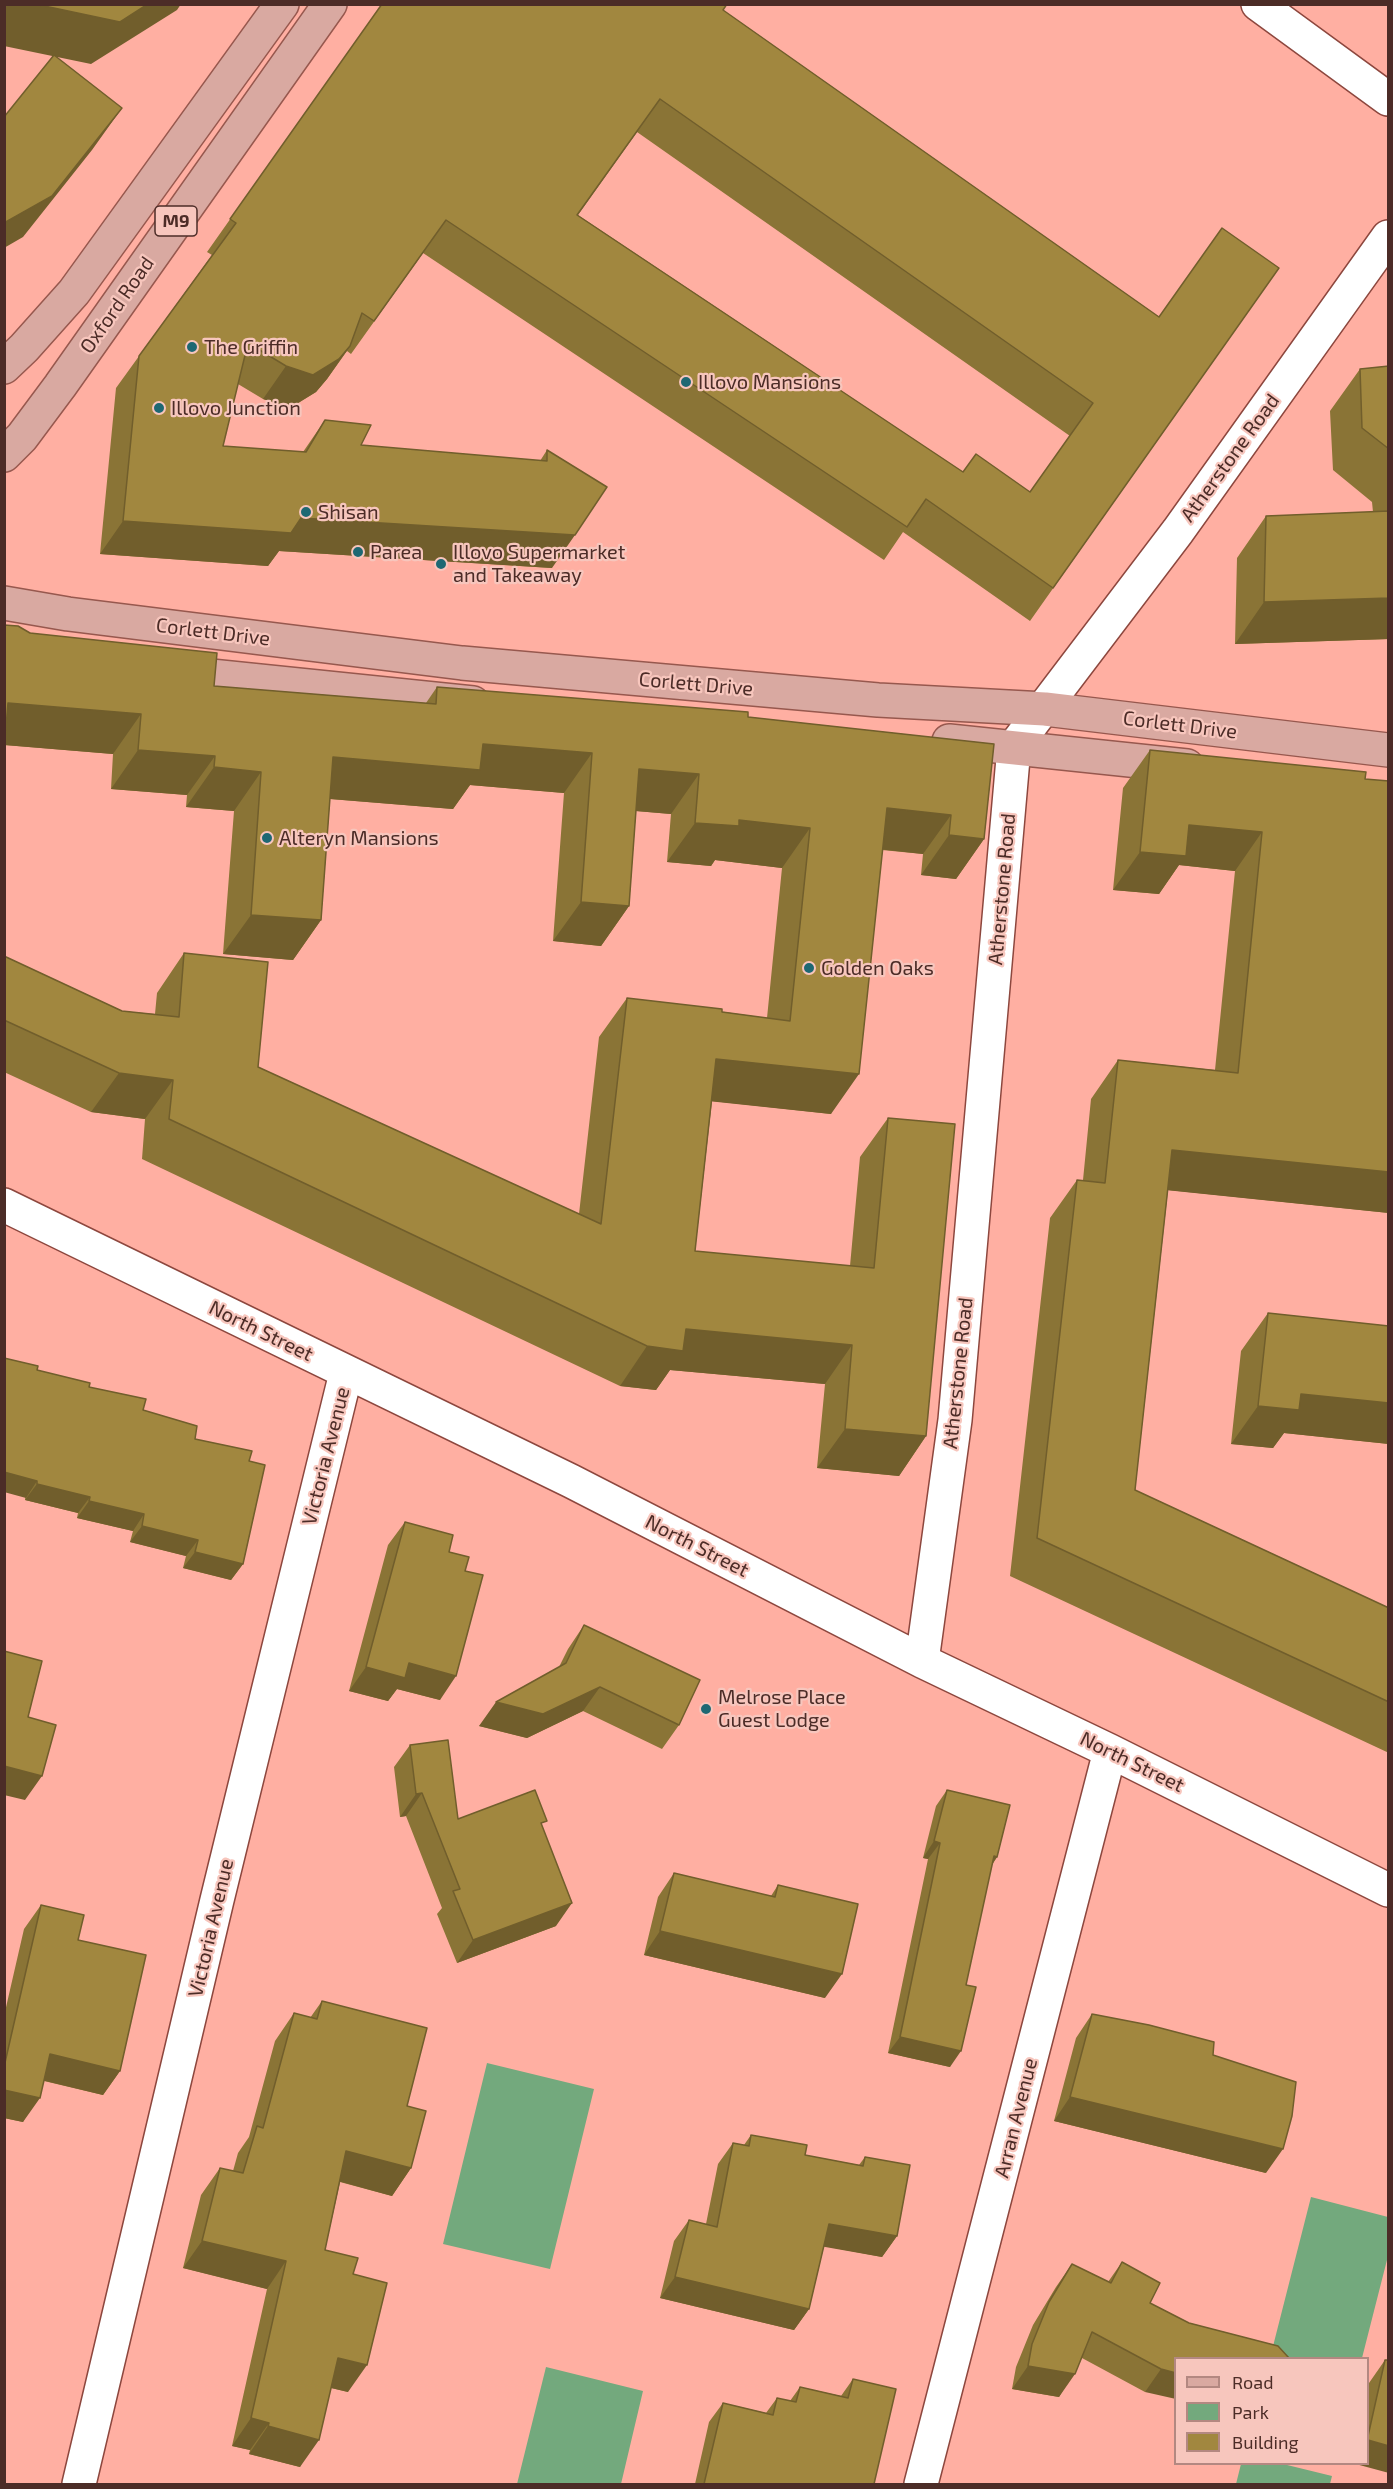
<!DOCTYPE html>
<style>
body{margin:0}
#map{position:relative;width:1393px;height:2489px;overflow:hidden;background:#ffafa2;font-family:"Exo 2",sans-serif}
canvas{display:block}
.frame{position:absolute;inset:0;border:6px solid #4c2c27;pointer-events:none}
.legend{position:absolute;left:1174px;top:2357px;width:195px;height:108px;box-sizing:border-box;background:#f7c6bd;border:2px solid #b38881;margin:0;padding:8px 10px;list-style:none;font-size:18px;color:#4c2c27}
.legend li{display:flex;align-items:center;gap:12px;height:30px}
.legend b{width:30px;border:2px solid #b38881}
</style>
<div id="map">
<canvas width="1393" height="2489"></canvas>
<div class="frame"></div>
<ul class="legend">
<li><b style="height:8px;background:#d9a9a1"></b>Road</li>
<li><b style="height:16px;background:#73a97d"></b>Park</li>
<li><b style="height:16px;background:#a1873f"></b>Building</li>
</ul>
</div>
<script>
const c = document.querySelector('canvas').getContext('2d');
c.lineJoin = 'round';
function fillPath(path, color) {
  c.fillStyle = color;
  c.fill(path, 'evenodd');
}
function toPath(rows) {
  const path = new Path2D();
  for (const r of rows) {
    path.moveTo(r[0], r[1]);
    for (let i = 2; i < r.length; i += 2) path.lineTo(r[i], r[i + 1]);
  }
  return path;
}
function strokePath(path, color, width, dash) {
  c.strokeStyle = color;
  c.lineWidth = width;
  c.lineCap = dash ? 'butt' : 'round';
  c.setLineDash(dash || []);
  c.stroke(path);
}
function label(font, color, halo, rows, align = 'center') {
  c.font = font + ' "Exo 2",sans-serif';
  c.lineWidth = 4.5;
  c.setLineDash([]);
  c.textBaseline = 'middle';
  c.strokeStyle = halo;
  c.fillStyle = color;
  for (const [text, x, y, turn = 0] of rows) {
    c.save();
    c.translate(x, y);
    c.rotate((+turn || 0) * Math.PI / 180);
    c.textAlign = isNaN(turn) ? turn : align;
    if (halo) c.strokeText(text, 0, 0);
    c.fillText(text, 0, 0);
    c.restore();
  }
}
fillPath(toPath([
 [487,2063,594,2089,550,2269,443,2244],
 [1311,2197,1388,2217,1388,2256,1362,2358,1270,2358],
 [546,2367,643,2391,621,2484,517,2484],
 [1241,2464,1283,2464,1332,2476,1330,2484,1236,2484]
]), '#73a97d');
const minor = toPath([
 [1258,4,1388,99],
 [4,1205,571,1481,922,1661,1110,1751,1388,1890],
 [922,1661,955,1420,1014,747,1178,531,1388,237],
 [79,2484,217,1900,346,1373],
 [921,2484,1110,1751]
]);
const major = toPath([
 [4,367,24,348,74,292,282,4],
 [4,455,22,437,60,386,330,4],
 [4,603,68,614,462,663,878,700,1045,709,1388,750],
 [172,672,473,703],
 [949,741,1187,766]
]);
strokePath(minor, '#8d473e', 36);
strokePath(major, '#97584e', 36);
strokePath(minor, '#fff', 33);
strokePath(major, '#d9a9a1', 33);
fillPath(toPath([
 [382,4,723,10,1159,317,1279,268,1030,621,903,532,884,560,423,253,351,354,347,351,327,379,316,392,290,408,263,399,238,384,223,446,303,452,325,420,361,445,540,461,547,450,552,568,279,551,268,566,100,554,116,388,212,255,207,252],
 [637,132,1070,436,1030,492,963,472,578,215],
 [1389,366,1389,639,1235,644,1237,558,1266,516,1373,512,1372,502,1333,470,1330,411,1360,369],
 [4,625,214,686,426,703,437,687,748,717,994,744,984,839,956,879,921,875,923,854,882,850,831,1114,712,1101,695,1251,850,1266,860,1157,888,1118,926,1436,899,1476,817,1468,825,1384,670,1370,656,1390,620,1386,142,1159,145,1119,91,1112,4,1072,4,956,122,1011,155,1014,157,993,184,953,258,1067,579,1214,599,1037,627,998,767,1018,782,868,715,860,711,866,667,862,671,814,636,811,629,906,601,946,553,941,564,793,470,785,453,809,330,799,321,920,293,960,223,954,234,811,186,807,187,795,111,789,113,754,5,745],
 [1150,750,1365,779,1389,1213,1168,1190,1135,1490,1389,1608,1389,1753,1010,1576,1050,1218,1077,1180,1083,1180,1091,1099,1118,1060,1215,1070,1235,871,1179,865,1159,894,1113,890,1123,788],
 [1268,1313,1389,1326,1389,1444,1284,1433,1273,1448,1231,1444,1241,1351],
 [37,1370,89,1387,143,1410,195,1439,249,1461,243,1564,231,1580,183,1568,186,1556,130,1542,133,1531,77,1518,78,1513,25,1500],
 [405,1522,449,1552,465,1571,440,1700,397,1689,388,1701,349,1691,388,1545],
 [584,1625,679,1725,662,1749,583,1711,527,1738,479,1726,559,1667,568,1649],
 [410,1745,458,1819,542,1827,556,1926,457,1963,437,1914,442,1908,406,1816,400,1817,394,1767],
 [947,1790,997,1857,992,1865,966,1985,950,2067,888,2053,928,1859,923,1858,936,1806],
 [674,1873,771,1896,778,1885,825,1998,644,1955,658,1897],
 [41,1905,78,1940,120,2071,103,2095,44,2081,23,2122,4,2118,4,2016,24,1929],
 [322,2001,407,2106,411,2168,392,2196,340,2182,325,2250,353,2274,348,2392,331,2388,300,2467,249,2454,250,2450,232,2446,267,2289,183,2268,201,2195,220,2168,233,2171,238,2153,249,2137,275,2041,294,2013,310,2018],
 [1092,2014,1266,2173,1054,2121,1076,2038],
 [751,2135,805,2155,859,2165,865,2157,897,2236,882,2257,824,2246,809,2309,794,2330,660,2298,674,2241,689,2220,706,2224,718,2164,733,2143,744,2145],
 [1122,2262,1150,2303,1189,2323,1278,2346,1145,2392,1082,2358,1059,2397,1012,2389,1016,2367,1033,2325,1056,2287,1072,2264,1108,2282],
 [1385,2360,1389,2473,1368,2463,1368,2388,1369,2383],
 [853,2379,874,2484,695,2484,709,2422,723,2403,766,2413,777,2398,790,2401,800,2387,841,2396]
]), '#8a7436');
fillPath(toPath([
 [4,4,181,4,177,10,91,64,4,46],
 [122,108,92,150,23,237,4,248,4,223],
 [350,346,327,379,316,392,290,408,263,399,286,366],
 [301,518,575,535,552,568,279,551,268,566,100,554,123,521],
 [1389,598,1389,639,1235,644,1264,602],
 [8,703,141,714,113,754,4,745],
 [483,744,592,753,564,793,470,785,453,809,306,797,333,757],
 [138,750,215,756,187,795,111,789],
 [214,767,261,772,234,811,186,807],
 [639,769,699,774,671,814,612,809],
 [887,808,951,815,923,854,859,847],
 [739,820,810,828,782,868,715,860,711,866,667,862,695,823],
 [1189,825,1262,832,1235,871,1179,865,1159,894,1113,890,1140,852],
 [949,835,984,839,956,879,921,875],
 [581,902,629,906,601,946,553,941],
 [251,915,321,920,293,960,223,954],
 [716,1059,859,1074,831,1114,689,1099],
 [119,1073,173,1080,145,1119,91,1112],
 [1172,1150,1389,1172,1389,1213,1146,1188],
 [686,1329,852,1345,825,1384,670,1370,656,1390,620,1386,647,1346],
 [1301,1394,1389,1403,1389,1444,1284,1433,1273,1448,1231,1444,1258,1406],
 [845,1429,926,1436,899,1476,817,1468],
 [4,1472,37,1481,26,1498,4,1492],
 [37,1484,90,1497,78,1513,25,1500],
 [89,1501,144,1514,133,1531,77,1518],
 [142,1526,198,1540,186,1556,130,1542],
 [195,1552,243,1564,231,1580,183,1568],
 [409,1663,456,1676,440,1700,397,1689,388,1701,349,1691,366,1667],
 [600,1687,583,1711,527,1738,479,1726,496,1702],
 [4,1766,42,1776,25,1800,4,1795],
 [422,1793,406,1816,400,1817,416,1794],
 [934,1841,940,1843,928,1859,923,1858],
 [994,1856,997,1857,986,1873],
 [572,1903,556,1926,457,1963,473,1940],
 [660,1931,842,1974,825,1998,644,1955],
 [900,2037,961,2051,950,2067,888,2053],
 [50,2054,120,2071,103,2095,33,2078],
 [4,2090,40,2098,23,2122,4,2118],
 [1070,2097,1283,2149,1266,2173,1054,2121],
 [346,2151,411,2168,392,2196,327,2178],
 [829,2224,897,2236,882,2257,814,2245],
 [202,2241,286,2261,267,2289,183,2268],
 [675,2277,809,2309,794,2330,660,2298],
 [338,2358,367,2365,348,2392,319,2385],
 [1028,2366,1075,2374,1059,2397,1012,2389],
 [1161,2369,1176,2373,1176,2399,1145,2392],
 [251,2418,269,2423,250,2450,232,2446],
 [268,2426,319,2440,300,2467,249,2454],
 [1368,2440,1389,2446,1389,2473,1352,2463,1368,2463]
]), '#715e2c');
const building = toPath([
 [35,4,148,4,120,22,35,4],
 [382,4,727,4,723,10,1159,317,1222,228,1279,268,1053,588,926,499,907,527,446,220,374,321,362,313,350,346,339,359,313,375,286,366,248,343,223,446,306,452,325,420,371,425,361,445,547,461,547,450,607,487,575,535,301,518,291,533,123,521,139,356,236,223,230,219,382,4],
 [660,99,1093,403,1030,492,976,454,963,472,577,215,660,99],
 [54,55,122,108,52,196,4,223,4,117,54,55],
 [1389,366,1389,449,1362,428,1360,369,1389,366],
 [1389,511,1389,598,1264,602,1266,516,1389,511],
 [4,625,18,626,30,633,217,653,214,686,436,704,437,687,748,712,748,717,994,744,984,839,949,835,951,815,887,808,859,1074,716,1059,695,1251,874,1268,888,1118,955,1124,926,1436,845,1429,852,1345,686,1329,683,1351,647,1346,169,1119,173,1080,119,1073,4,1020,4,956,122,1011,179,1017,184,953,268,962,258,1067,601,1224,627,998,722,1009,722,1012,790,1021,810,828,739,820,739,826,695,823,699,774,639,769,629,906,581,902,592,753,483,744,480,770,333,757,321,920,251,915,261,772,214,767,215,756,138,750,141,714,8,703,4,750,4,625],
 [1150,750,1366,772,1365,779,1389,781,1389,1172,1172,1150,1135,1490,1389,1608,1389,1702,1037,1538,1077,1180,1105,1183,1118,1060,1238,1073,1262,832,1189,825,1186,856,1140,852,1150,750],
 [1268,1313,1389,1326,1389,1403,1301,1394,1299,1410,1258,1406,1268,1313],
 [4,1358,38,1366,37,1370,90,1383,89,1387,146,1399,143,1410,197,1426,195,1439,252,1451,249,1461,265,1465,243,1564,195,1552,198,1540,142,1526,144,1514,89,1501,90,1497,37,1484,37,1481,4,1472,4,1358],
 [405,1522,453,1535,449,1552,469,1557,465,1571,483,1575,456,1676,409,1663,405,1678,366,1667,405,1522],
 [584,1625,700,1680,679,1725,600,1687,543,1714,496,1702,566,1663,584,1625],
 [4,1651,42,1661,28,1717,56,1725,42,1776,4,1766,4,1651],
 [448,1740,458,1819,535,1790,547,1821,541,1823,572,1903,473,1940,453,1891,460,1889,422,1793,416,1794,410,1745,448,1740],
 [947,1790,1010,1805,997,1857,994,1856,966,1985,976,1987,961,2051,900,2037,940,1843,934,1841,947,1790],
 [674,1873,775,1897,778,1885,858,1904,842,1974,660,1931,674,1873],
 [41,1905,84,1915,78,1940,146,1955,120,2071,50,2054,40,2098,4,2090,4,2067,41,1905],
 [322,2001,427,2028,407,2106,426,2111,411,2168,346,2151,325,2250,358,2258,353,2274,387,2283,367,2365,338,2358,319,2440,268,2426,269,2423,251,2418,286,2261,202,2241,220,2168,243,2173,257,2126,263,2128,294,2013,317,2019,322,2001],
 [1092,2014,1149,2025,1214,2042,1213,2055,1296,2082,1292,2116,1283,2149,1070,2097,1092,2014],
 [751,2135,807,2145,805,2155,863,2166,865,2157,910,2165,897,2236,829,2224,809,2309,675,2277,689,2220,717,2227,733,2143,749,2146,751,2135],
 [1122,2262,1160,2283,1150,2303,1189,2323,1278,2346,1289,2358,1176,2358,1176,2373,1161,2369,1092,2332,1075,2374,1028,2366,1032,2344,1049,2302,1072,2264,1111,2283,1122,2262],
 [1385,2360,1389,2360,1389,2446,1368,2440,1368,2436,1385,2360],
 [853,2379,896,2389,874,2484,704,2484,723,2403,773,2415,777,2398,796,2402,800,2387,848,2398,853,2379]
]);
fillPath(building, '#a1873f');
strokePath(building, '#715e2c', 1.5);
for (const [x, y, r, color] of [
 [192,347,6,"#1e6873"],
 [686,382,6,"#1e6873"],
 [159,408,6,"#1e6873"],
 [306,512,6,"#1e6873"],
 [358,552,6,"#1e6873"],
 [441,564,6,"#1e6873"],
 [267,838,6,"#1e6873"],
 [809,968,6,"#1e6873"],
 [706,1709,6,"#1e6873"]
]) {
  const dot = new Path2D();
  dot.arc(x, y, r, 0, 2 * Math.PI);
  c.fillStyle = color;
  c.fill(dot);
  strokePath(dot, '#f7c6bd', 2);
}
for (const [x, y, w] of [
 [176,221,42]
]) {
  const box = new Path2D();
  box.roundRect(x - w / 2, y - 15, w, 30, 4.5);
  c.fillStyle = '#f7c6bd';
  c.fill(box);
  strokePath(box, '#4c2c27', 1.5);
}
label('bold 18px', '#4c2c27', null, [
 ["M9",176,221]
]);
label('20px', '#4c2c27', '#f7c6bd', [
 ["Oxford Road",117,305,-55],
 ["Atherstone Road",1230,458,-54],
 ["Corlett Drive",213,632,7],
 ["Corlett Drive",696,684,5],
 ["Corlett Drive",1180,725,7],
 ["Atherstone Road",1002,889,-85],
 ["North Street",261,1331,26],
 ["Atherstone Road",958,1373,-84],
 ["Victoria Avenue",326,1456,-76],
 ["North Street",697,1546,27],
 ["North Street",1132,1762,26],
 ["Victoria Avenue",211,1928,-77],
 ["Arran Avenue",1016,2118,-76]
]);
label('20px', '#4c2c27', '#f7c6bd', [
 ["The Griffin",204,347],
 ["Illovo Mansions",698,382],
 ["Illovo Junction",171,408],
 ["Shisan",318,512],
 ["Parea",370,552],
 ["Illovo Supermarket",453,552],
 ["and Takeaway",453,575],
 ["Alteryn Mansions",279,838],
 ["Golden Oaks",821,968],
 ["Melrose Place",718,1697],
 ["Guest Lodge",718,1720]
], 'left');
</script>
